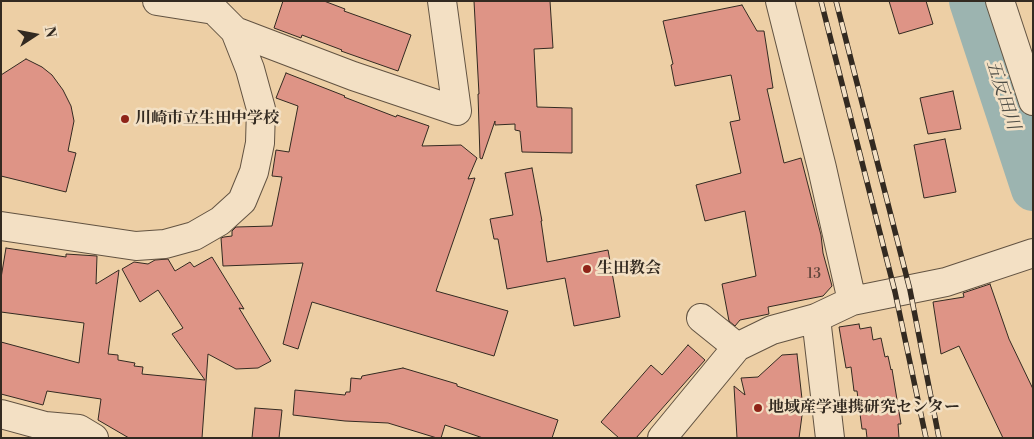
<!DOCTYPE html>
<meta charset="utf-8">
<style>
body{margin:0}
#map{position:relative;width:1034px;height:439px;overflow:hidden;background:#edcfa5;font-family:"Libre Bodoni",serif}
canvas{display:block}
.frame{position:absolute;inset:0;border:2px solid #332a21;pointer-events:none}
.north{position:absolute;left:10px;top:10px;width:50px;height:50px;-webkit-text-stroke:4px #f3e0c4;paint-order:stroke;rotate:79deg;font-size:14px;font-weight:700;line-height:20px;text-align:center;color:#332a21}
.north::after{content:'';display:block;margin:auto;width:18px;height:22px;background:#332a21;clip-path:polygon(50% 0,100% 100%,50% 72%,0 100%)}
</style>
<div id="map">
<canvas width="1034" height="439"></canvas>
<div class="frame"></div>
<div class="north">N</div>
</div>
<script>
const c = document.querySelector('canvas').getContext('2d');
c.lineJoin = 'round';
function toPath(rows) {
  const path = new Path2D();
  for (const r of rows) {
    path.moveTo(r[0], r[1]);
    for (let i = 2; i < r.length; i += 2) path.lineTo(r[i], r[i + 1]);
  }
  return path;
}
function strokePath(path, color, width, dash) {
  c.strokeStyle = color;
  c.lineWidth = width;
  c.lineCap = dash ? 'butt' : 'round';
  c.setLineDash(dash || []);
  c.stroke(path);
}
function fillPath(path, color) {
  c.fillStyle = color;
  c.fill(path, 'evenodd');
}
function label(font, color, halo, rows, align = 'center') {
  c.font = font + ' "Libre Bodoni","Noto Serif JP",serif';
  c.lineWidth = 5;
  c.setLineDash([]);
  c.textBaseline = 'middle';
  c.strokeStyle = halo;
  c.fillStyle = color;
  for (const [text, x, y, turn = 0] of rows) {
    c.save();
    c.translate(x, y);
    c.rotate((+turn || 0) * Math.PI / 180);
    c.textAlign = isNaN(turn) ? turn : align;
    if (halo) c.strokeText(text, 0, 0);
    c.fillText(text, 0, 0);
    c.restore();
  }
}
strokePath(toPath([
 [971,1,1033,189]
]), '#9cb4b0', 44);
const building = toPath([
 [283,1,324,1,345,9,344,11,411,35,398,71,341,51,342,50,302,35,301,38,274,28,283,1],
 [474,1,550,1,553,48,534,49,537,107,572,108,572,153,522,152,520,131,515,130,515,124,495,125,495,121,482,159,480,158,478,94,479,94,474,1],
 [889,1,926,1,933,24,899,34,889,1],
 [742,5,757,31,764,31,773,88,767,89,784,163,801,158,821,235,823,253,832,286,823,296,768,307,769,314,740,320,735,326,729,321,722,284,756,276,745,211,705,221,696,185,741,173,730,122,740,120,731,75,675,86,671,65,673,64,663,21,742,5],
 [26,59,42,67,52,75,63,90,71,106,74,121,68,151,76,153,66,192,1,176,1,75,26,59],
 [286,73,345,96,344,97,396,117,397,115,429,126,422,146,461,145,477,158,468,179,475,178,436,291,508,311,494,356,312,302,298,349,283,344,303,263,223,266,221,238,224,237,232,236,232,231,236,227,272,226,282,177,272,176,276,150,289,152,298,106,276,98,286,73],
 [953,91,961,129,928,134,920,98,953,91],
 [945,139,956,192,924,198,914,145,945,139],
 [532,168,542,221,541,221,547,262,608,250,620,317,574,326,565,278,507,289,498,239,494,239,490,219,513,215,505,173,532,168],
 [6,248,66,257,66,254,97,256,96,284,119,270,108,354,118,355,118,360,135,363,134,366,143,367,142,374,205,380,172,334,183,328,158,290,140,302,122,269,134,262,148,264,155,260,168,259,175,271,190,262,194,267,212,257,244,309,239,308,271,361,258,368,236,369,208,354,202,438,129,438,98,420,101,399,47,391,43,405,1,394,1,342,79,363,84,323,1,312,1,278,6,248],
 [990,284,1009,339,1033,389,1033,438,1003,438,959,346,941,354,933,302,964,297,963,293,990,284],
 [859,324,860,329,871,327,873,340,881,338,885,357,888,356,891,370,892,369,901,424,898,424,899,438,867,438,866,429,862,429,857,391,854,391,851,367,846,368,839,327,859,324],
 [688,345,705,360,636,438,619,438,601,422,651,365,662,375,688,345],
 [797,354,803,408,799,438,737,438,734,386,745,395,741,378,758,377,782,355,797,354],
 [403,368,457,384,457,386,558,420,552,438,483,438,445,425,441,438,437,438,388,423,345,421,293,415,295,390,345,395,346,392,350,392,351,378,361,379,362,376,403,368],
 [255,408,282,410,279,438,252,438,255,408]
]);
fillPath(building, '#de9486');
strokePath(building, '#332a21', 1);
const street = toPath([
 [157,1,214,10,235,31,353,76,457,111,442,1],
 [780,1,822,168,852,301],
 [1000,1,1033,101],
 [1,226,136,246,165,244,194,236,220,221,242,201,254,172,260,143,261,109,250,69,235,31],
 [701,318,737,347],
 [816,318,830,438],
 [1,414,45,426,79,429,94,438],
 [662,438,737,347,772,330,816,318,852,301,946,282,1033,253]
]);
strokePath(street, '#625342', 30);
strokePath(street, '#f3e0c4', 28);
const rail = toPath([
 [821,1,895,292,926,438],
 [836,1,910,290,939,438]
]);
strokePath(rail, '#332a21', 5.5);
strokePath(rail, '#f3e0c4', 4, [11]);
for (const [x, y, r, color] of [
 [125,119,5,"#8f2418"],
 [587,269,5,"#8f2418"],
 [758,408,5,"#8f2418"]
]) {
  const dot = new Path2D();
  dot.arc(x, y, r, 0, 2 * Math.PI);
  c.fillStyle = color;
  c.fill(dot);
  strokePath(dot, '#f3e0c4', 2);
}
label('14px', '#5e443a', null, [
 ["13",814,275]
]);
label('bold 16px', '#332a21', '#f3e0c4', [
 ["川崎市立生田中学校",135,119],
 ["生田教会",597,269],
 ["地域産学連携研究センター",768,408]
], 'left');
label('italic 18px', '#4d4c45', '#f3e0c4', [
 ["五反田川",1002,95,72]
]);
</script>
